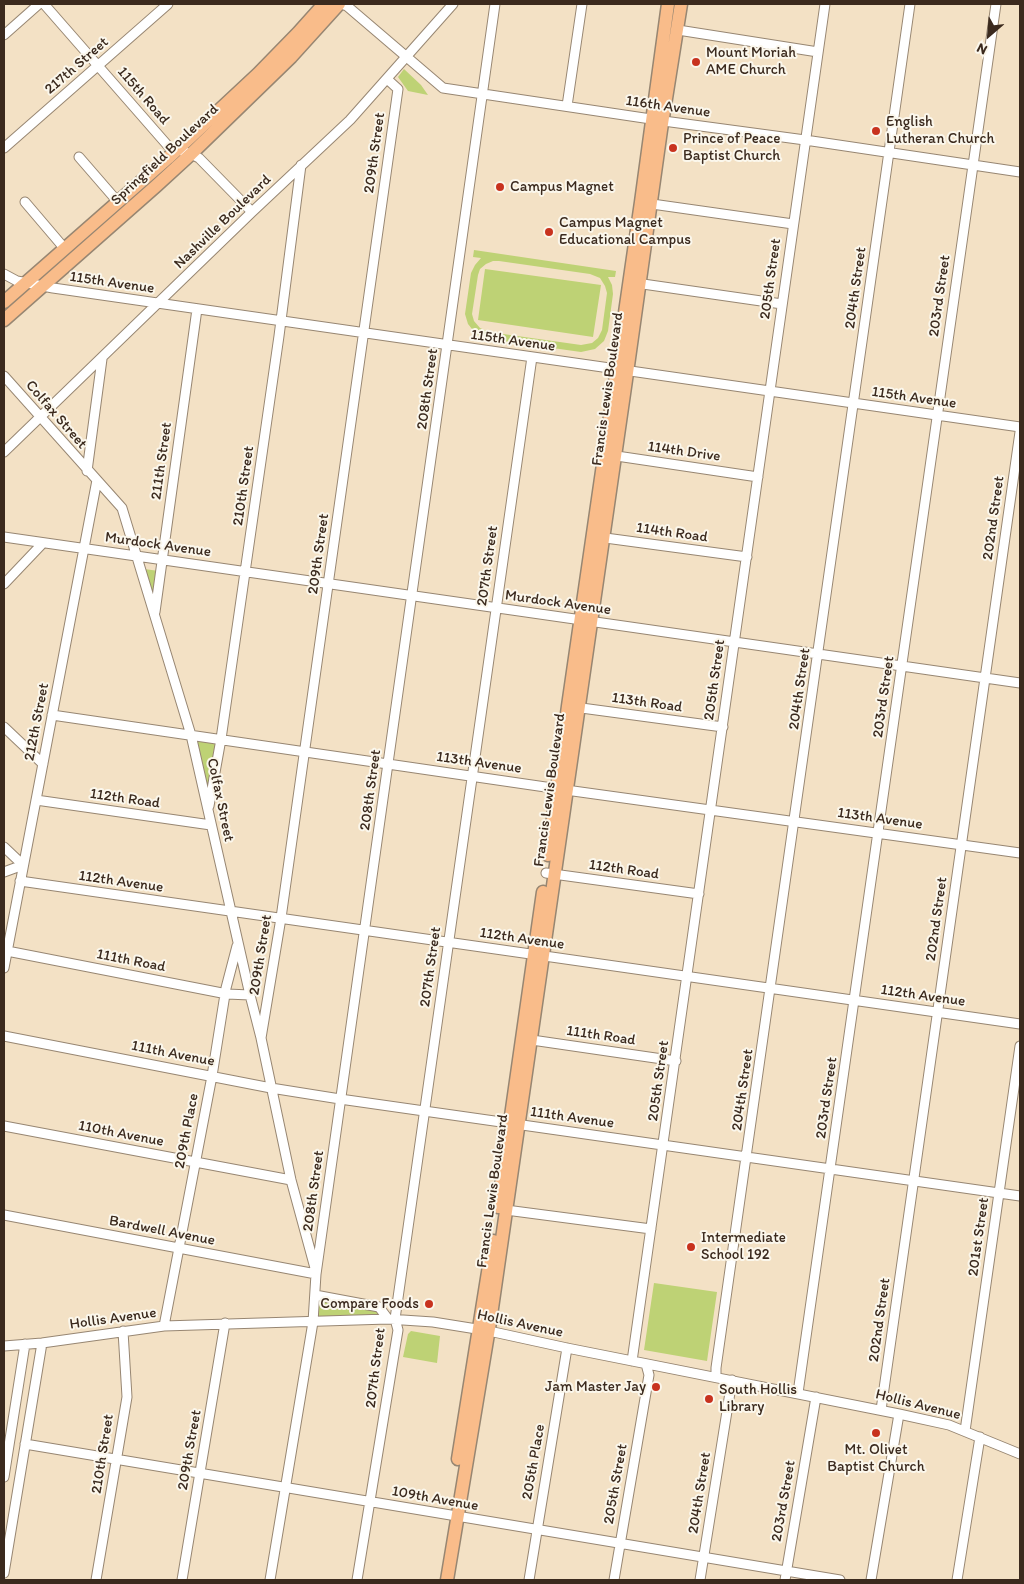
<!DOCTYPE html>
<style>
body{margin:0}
#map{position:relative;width:1024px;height:1584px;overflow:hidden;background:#f3e1c5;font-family:Itim,sans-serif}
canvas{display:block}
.frame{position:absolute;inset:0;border:5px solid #3b2a1e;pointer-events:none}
.north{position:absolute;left:964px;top:10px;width:50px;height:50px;-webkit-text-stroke:4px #fbf7ec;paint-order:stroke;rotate:207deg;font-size:14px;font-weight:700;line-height:20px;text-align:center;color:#3b2a1e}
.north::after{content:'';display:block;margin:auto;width:18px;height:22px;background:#3b2a1e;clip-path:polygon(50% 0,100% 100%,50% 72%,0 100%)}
</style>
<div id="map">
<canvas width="1024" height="1584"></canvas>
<div class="frame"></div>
<div class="north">N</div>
</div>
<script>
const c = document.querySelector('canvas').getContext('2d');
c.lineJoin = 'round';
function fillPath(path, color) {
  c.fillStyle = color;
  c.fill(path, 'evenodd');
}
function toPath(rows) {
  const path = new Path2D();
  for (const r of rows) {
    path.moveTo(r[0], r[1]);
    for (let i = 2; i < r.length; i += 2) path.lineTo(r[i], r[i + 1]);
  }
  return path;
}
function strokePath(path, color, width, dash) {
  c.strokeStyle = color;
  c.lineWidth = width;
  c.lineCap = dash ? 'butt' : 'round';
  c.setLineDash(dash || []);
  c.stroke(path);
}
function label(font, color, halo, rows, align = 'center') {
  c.font = font + ' Itim,sans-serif';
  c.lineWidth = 4;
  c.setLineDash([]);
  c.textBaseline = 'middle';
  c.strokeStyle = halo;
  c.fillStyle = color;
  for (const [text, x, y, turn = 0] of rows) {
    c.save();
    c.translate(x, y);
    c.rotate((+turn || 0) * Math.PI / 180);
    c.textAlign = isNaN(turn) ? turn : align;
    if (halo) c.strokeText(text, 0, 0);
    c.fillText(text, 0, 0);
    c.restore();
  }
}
fillPath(toPath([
 [404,69,421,85,428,95,408,91,398,77],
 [474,250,616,271,615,277,608,277,612,285,613,294,608,331,604,341,595,349,581,352,488,339,476,334,468,324,465,314,471,273,475,265,481,258,473,257],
 [499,261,590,274,600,278,605,286,607,293,602,330,598,338,592,343,581,345,489,332,480,328,474,321,472,314,478,275,480,269,486,264,493,261],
 [485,269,601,285,593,337,478,320],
 [144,569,159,571,154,599],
 [193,736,219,740,208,795],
 [654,1283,717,1292,707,1361,644,1350],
 [319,1299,377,1310,382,1315,319,1319],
 [411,1331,440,1336,437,1363,403,1357,408,1334]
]), '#bed275');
const minor = toPath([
 [44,4,169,147,191,154,199,158,252,212],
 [341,4,347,6,443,88,671,122,805,140,1020,172],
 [678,30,818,52],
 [4,35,39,4],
 [567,106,582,4],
 [4,148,168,4],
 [79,157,118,202],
 [25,202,65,249],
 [645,203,793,224],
 [4,274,17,281,53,288,1020,427],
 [636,283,782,304],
 [4,376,122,508,191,735,250,995,261,1038,291,1180,315,1268],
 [4,452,252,212,350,120,453,4],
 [610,455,758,477],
 [87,471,102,359],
 [4,537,1020,683],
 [598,537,747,557],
 [4,584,43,543],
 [155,612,197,309],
 [574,707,723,727],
 [52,715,566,790,1020,853],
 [4,727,43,764],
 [36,800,211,825],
 [209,806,221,739,279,336,301,165],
 [4,847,23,865,4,872],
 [546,873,699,894],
 [20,881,1020,1024],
 [7,951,227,994,250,995],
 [4,968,97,480],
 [4,1036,271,1088,340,1099,1020,1196],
 [261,1038,281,918,398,89,387,79],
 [525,1039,676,1061],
 [4,1126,291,1180],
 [506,1210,651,1229],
 [4,1215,316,1274],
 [315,1295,379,1307,388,1319],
 [164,1326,212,1076,226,988,237,946],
 [4,1346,42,1343,164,1326,388,1319,433,1322,489,1331,567,1348,899,1414,949,1425,1020,1454],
 [632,1361,825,4],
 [716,1377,716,1368,910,4],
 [798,1393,996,4],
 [881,1410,1020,432],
 [965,1431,1020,1046],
 [25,1444,840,1580],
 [4,1477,25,1344],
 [4,1573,42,1343],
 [96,1580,127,1397,123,1331],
 [182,1580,225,1323],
 [270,1580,313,1322,316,1274,495,4],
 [357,1580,398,1330,395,1319,532,357],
 [529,1580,567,1348],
 [614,1580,649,1375,646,1364],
 [700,1580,732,1380],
 [785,1580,816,1397],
 [871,1580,899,1414],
 [957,1580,980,1437]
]);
const primary = toPath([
 [4,302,168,158,258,74,298,33,324,4],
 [4,320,156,186,191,154,291,57,339,4],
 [548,855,568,706,641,202,668,4],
 [498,1207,543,892],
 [458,1459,493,1241],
 [447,1580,490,1322,626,380,661,130,681,4]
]);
strokePath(minor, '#978672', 11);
strokePath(primary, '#978672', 15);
strokePath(minor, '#fff', 9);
strokePath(primary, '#f9bc8a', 12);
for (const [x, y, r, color] of [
 [696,62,5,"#c8321e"],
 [876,131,5,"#c8321e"],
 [673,148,5,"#c8321e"],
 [500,187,5,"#c8321e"],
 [549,232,5,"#c8321e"],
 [691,1247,5,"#c8321e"],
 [429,1304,5,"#c8321e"],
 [656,1387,5,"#c8321e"],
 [709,1399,5,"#c8321e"],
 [876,1433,5,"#c8321e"]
]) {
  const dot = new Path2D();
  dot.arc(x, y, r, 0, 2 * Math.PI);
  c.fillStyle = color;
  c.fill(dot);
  strokePath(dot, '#fbf7ec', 2);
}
label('15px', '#3b2a1e', '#fbf7ec', [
 ["Mount Moriah",706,53],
 ["AME Church",706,70],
 ["English",886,122],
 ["Lutheran Church",886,139],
 ["Prince of Peace",683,139],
 ["Baptist Church",683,156],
 ["Campus Magnet",510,187],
 ["Campus Magnet",559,223],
 ["Educational Campus",559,240],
 ["Intermediate",701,1238],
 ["School 192",701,1255],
 ["Compare Foods",419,1304,"right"],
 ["Jam Master Jay",646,1387,"right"],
 ["South Hollis",719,1390],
 ["Library",719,1407],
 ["Mt. Olivet",876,1450,"center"],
 ["Baptist Church",876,1467,"center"]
], 'left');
label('15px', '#3b2a1e', '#fbf7ec', [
 ["217th Street",77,66,-41],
 ["115th Road",143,96,49],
 ["116th Avenue",668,107,8],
 ["209th Street",375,153,-82],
 ["Springfield Boulevard",165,155,-43],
 ["Nashville Boulevard",223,222,-44],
 ["205th Street",771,279,-82],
 ["115th Avenue",112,283,8],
 ["204th Street",856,288,-82],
 ["203rd Street",940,296,-82],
 ["115th Avenue",513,341,8],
 ["208th Street",428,389,-82],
 ["Francis Lewis Boulevard",608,389,-82],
 ["115th Avenue",914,398,8],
 ["Colfax Street",56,415,49],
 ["114th Drive",684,452,8],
 ["211th Street",162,461,-82],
 ["210th Street",244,486,-82],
 ["202nd Street",994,518,-82],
 ["114th Road",672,533,8],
 ["Murdock Avenue",158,545,8],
 ["209th Street",319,554,-82],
 ["207th Street",488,566,-82],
 ["Murdock Avenue",558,603,8],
 ["205th Street",715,680,-82],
 ["204th Street",800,689,-82],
 ["203rd Street",884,697,-82],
 ["113th Road",647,703,8],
 ["212th Street",37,722,-79],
 ["113th Avenue",479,763,8],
 ["208th Street",371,790,-82],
 ["Francis Lewis Boulevard",550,790,-82],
 ["112th Road",125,799,8],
 ["Colfax Street",220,800,78],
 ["113th Avenue",880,819,8],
 ["112th Road",624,870,8],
 ["112th Avenue",121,882,8],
 ["202nd Street",937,919,-82],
 ["112th Avenue",522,939,8],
 ["209th Street",261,955,-81],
 ["111th Road",131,961,11],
 ["207th Street",431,967,-82],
 ["112th Avenue",923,996,8],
 ["111th Road",601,1036,8],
 ["111th Avenue",173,1054,11],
 ["205th Street",659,1081,-82],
 ["204th Street",743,1090,-82],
 ["203rd Street",827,1098,-82],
 ["111th Avenue",572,1118,8],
 ["209th Place",187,1131,-79],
 ["110th Avenue",121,1134,11],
 ["208th Street",314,1191,-82],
 ["Francis Lewis Boulevard",493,1191,-82],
 ["Bardwell Avenue",162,1231,11],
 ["201st Street",979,1237,-82],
 ["Hollis Avenue",113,1319,-8],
 ["202nd Street",880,1320,-82],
 ["Hollis Avenue",520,1324,12],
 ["207th Street",376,1368,-83],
 ["Hollis Avenue",918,1405,14],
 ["209th Street",190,1450,-80],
 ["210th Street",103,1454,-81],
 ["205th Place",534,1462,-80],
 ["205th Street",616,1484,-80],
 ["204th Street",700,1493,-81],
 ["109th Avenue",435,1499,10],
 ["203rd Street",784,1501,-80]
]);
</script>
